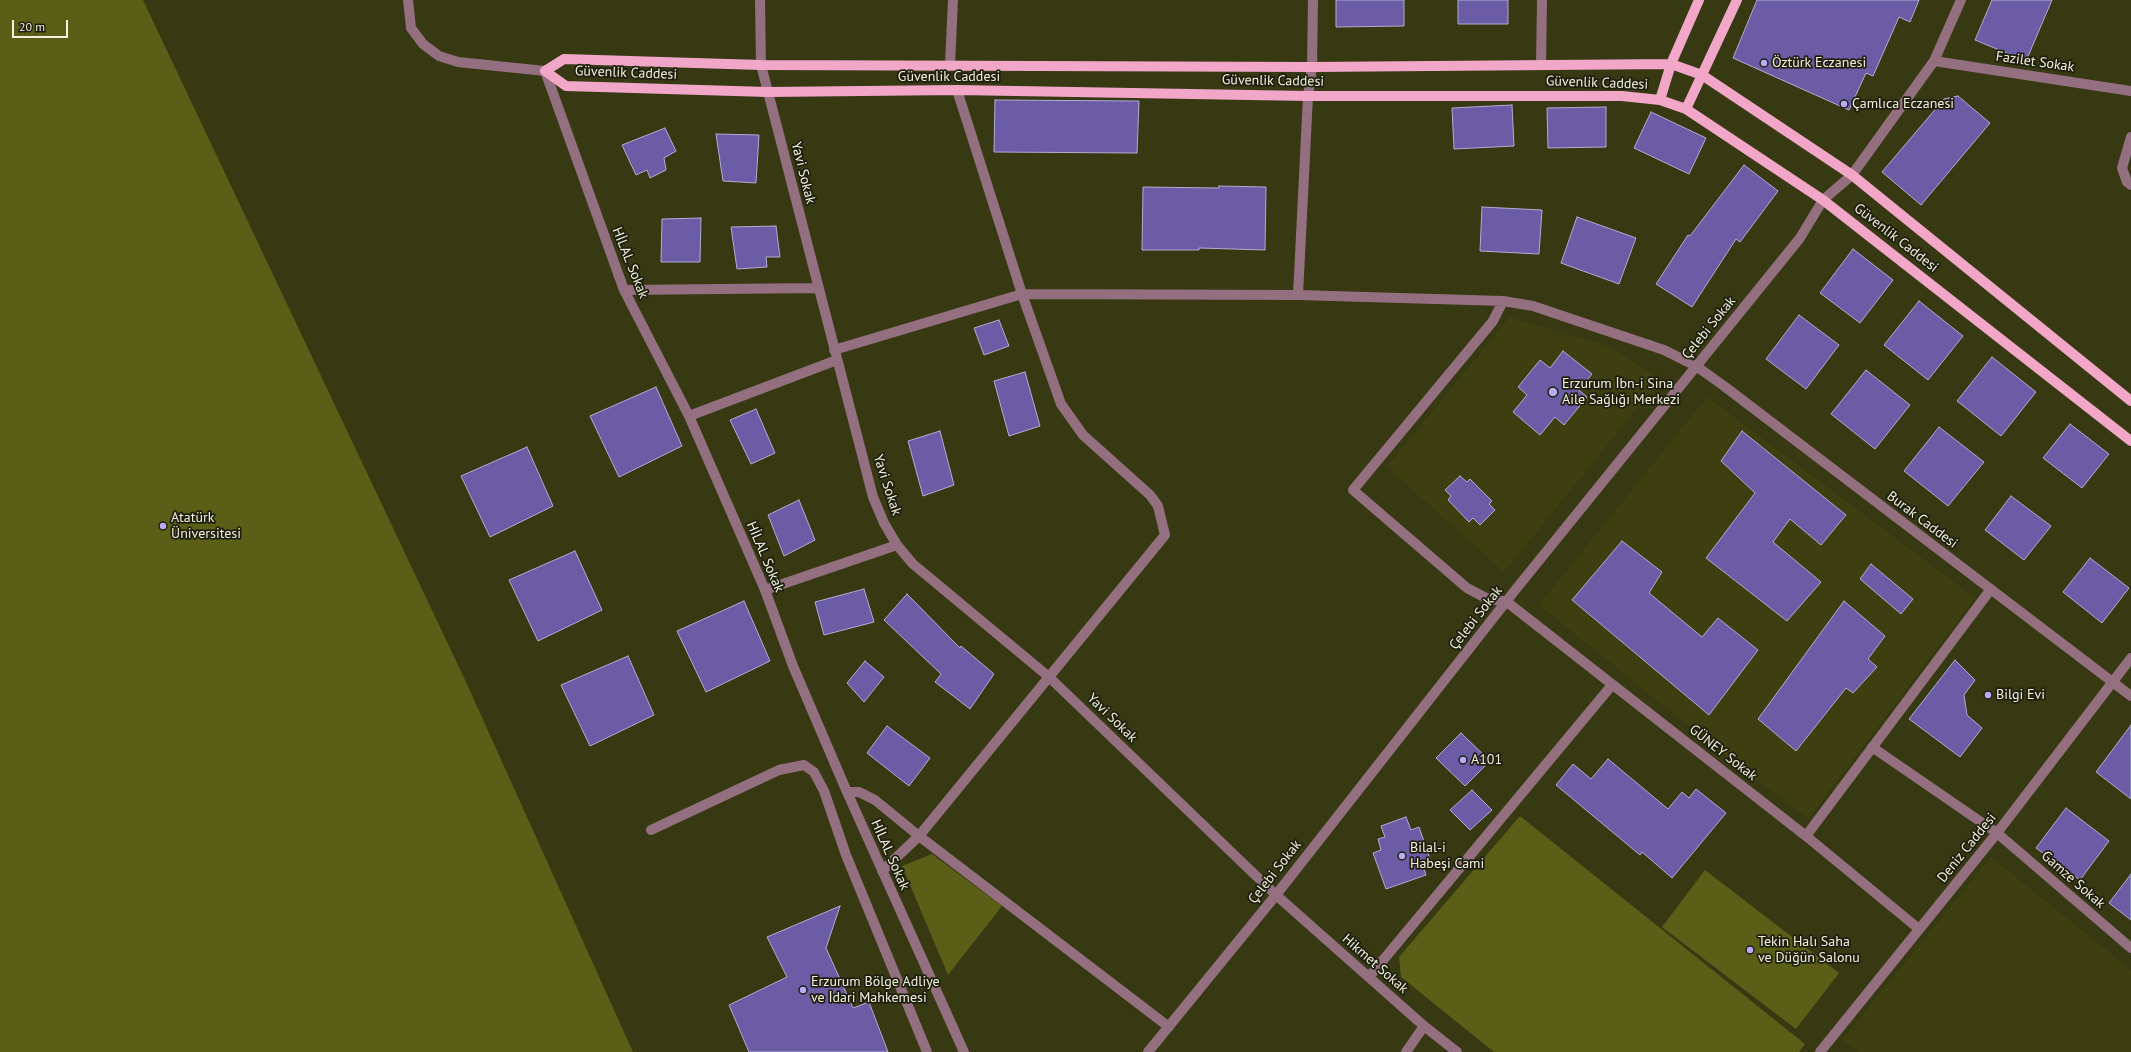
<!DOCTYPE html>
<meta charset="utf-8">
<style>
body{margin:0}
#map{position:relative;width:2131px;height:1052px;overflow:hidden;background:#373913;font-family:"PT Sans",sans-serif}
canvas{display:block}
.scale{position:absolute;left:12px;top:20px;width:56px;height:18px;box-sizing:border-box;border:2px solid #f0f2dc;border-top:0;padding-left:5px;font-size:12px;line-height:14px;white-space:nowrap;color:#f0f2dc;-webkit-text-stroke:3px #1e1f0f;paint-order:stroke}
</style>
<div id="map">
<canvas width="2131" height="1052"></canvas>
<div class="scale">20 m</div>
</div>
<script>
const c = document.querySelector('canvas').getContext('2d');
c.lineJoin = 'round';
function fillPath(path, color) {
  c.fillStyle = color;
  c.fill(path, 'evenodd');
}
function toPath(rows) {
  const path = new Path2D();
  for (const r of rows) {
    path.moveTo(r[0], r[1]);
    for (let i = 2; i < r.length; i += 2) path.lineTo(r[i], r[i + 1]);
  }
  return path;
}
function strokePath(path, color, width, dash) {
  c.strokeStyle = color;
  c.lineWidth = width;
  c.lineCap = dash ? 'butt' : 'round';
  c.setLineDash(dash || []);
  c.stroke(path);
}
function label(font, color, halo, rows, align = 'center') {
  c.font = font + ' "PT Sans",sans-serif';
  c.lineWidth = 3.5;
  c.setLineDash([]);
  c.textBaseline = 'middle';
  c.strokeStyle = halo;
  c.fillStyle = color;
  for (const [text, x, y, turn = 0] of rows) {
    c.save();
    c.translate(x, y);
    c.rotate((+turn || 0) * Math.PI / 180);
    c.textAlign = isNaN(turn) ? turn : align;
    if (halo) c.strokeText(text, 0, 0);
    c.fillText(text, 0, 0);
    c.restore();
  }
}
fillPath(toPath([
 [1510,317,1608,346,1661,379,1504,572,1387,467],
 [1707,397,1975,598,1808,819,1721,752,1539,605],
 [1991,857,2131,970,2131,1052,1859,1052,1842,1040]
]), '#3d3f10');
fillPath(toPath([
 [0,0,143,0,466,682,633,1052,0,1052],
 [1520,816,1805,1044,1799,1052,1494,1052,1401,977,1399,957],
 [932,854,1002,906,948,975,902,866],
 [1705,870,1839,973,1796,1029,1662,927]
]), '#5b5e17');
const building = toPath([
 [1336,0,1404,0,1404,26,1336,27,1336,0],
 [1458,0,1508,0,1508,24,1458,24,1458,0],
 [1757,0,1919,0,1910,22,1899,17,1873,76,1866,73,1849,110,1733,58,1757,0],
 [1992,0,2052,0,2026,61,1975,40,1992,0],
 [1958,96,1990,123,1921,205,1882,172,1944,99,1958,96],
 [995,100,1139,101,1137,153,994,152,995,100],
 [1512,105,1514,146,1454,149,1452,108,1512,105],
 [1606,107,1606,147,1548,148,1547,108,1606,107],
 [1651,112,1706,138,1689,174,1634,148,1651,112],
 [665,128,676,151,664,158,666,170,650,178,647,170,636,175,622,145,665,128],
 [716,134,759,135,756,183,723,181,716,134],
 [1744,165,1778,191,1740,242,1736,239,1692,307,1656,284,1688,235,1690,236,1744,165],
 [1219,186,1266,187,1265,250,1199,248,1199,250,1142,250,1143,187,1219,188,1219,186],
 [1482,207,1542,210,1539,254,1480,251,1482,207],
 [1577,217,1636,238,1619,284,1561,263,1577,217],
 [701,218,700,262,661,262,662,219,701,218],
 [776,226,780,257,766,257,767,267,737,269,731,227,776,226],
 [1853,249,1893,280,1860,323,1820,293,1853,249],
 [1919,301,1963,336,1928,380,1884,345,1919,301],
 [1799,315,1839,345,1806,389,1766,359,1799,315],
 [999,320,1009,346,984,355,974,328,999,320],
 [1563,351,1592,374,1579,390,1587,397,1564,425,1555,417,1540,435,1513,412,1527,395,1518,387,1540,360,1550,368,1563,351],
 [1992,357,2036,392,2001,436,1957,401,1992,357],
 [1866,370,1910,405,1875,449,1831,414,1866,370],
 [1025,372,1040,426,1009,436,994,381,1025,372],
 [656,387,682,446,619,477,590,416,656,387],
 [756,409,775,453,751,464,730,420,756,409],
 [2070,424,2109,454,2082,488,2043,458,2070,424],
 [1939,427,1984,462,1948,506,1904,471,1939,427],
 [940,431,954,485,923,496,908,441,940,431],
 [1742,431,1846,515,1821,545,1790,519,1773,542,1821,582,1787,621,1706,558,1755,493,1721,461,1742,431],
 [527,447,553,506,490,537,461,476,527,447],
 [1460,476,1467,482,1470,479,1492,501,1489,504,1495,510,1480,525,1473,518,1469,522,1448,500,1451,496,1445,490,1460,476],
 [2011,496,2051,526,2024,560,1985,530,2011,496],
 [799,500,815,540,784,556,768,515,799,500],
 [1622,541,1662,572,1649,593,1702,637,1718,618,1758,650,1709,715,1572,600,1622,541],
 [575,551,602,610,538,641,509,580,575,551],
 [2090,558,2129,588,2102,623,2063,592,2090,558],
 [1871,564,1913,599,1901,614,1860,579,1871,564],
 [864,589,874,622,824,635,815,602,864,589],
 [907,594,960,648,961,646,994,674,970,709,935,682,941,674,884,620,907,594],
 [744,601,770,661,706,692,677,631,744,601],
 [1844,601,1885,636,1868,659,1877,667,1853,693,1846,688,1796,751,1758,719,1844,601],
 [628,656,654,715,590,746,561,685,628,656],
 [1955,660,1975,680,1964,695,1967,715,1982,728,1960,757,1909,719,1955,660],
 [865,661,884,677,864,702,847,683,865,661],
 [2131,725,2131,799,2096,772,2131,725],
 [887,726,930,758,909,786,867,753,887,726],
 [1461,733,1490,761,1465,786,1436,758,1461,733],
 [1608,759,1668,809,1682,792,1689,798,1696,789,1726,813,1672,878,1642,852,1640,855,1556,785,1573,764,1591,779,1608,759],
 [1472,790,1492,810,1470,830,1450,810,1472,790],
 [2066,808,2109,841,2080,880,2036,848,2066,808],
 [1406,817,1411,830,1419,827,1430,859,1422,862,1426,875,1386,889,1373,853,1381,850,1378,839,1385,837,1381,826,1406,817],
 [2131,874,2131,920,2109,903,2131,874],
 [840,906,826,948,853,1008,869,1002,888,1052,749,1052,729,1005,787,977,767,937,840,906]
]);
fillPath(building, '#6b5ca6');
strokePath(building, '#b2add4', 1);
strokePath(toPath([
 [408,0,411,28,423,44,439,56,458,62,545,71,624,290,689,416,765,590,793,666,847,792,964,1052],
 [760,0,761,65,873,497,884,523,897,545,913,564,1049,677,1276,895,1424,1026,1457,1052],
 [1313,0,1312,67,1308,96,1298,295,1503,301,1533,306,1664,350,1696,366,1724,386,2131,696],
 [1934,61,2131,91],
 [950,65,953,0],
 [1541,65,1542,0],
 [2131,137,2122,168,2127,182,2131,185],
 [624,290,818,288],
 [1503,301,1493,321,1353,490,1467,588,1486,598,1507,602,1806,836,1919,929],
 [834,350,1022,294,1298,295],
 [689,416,837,360],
 [765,590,897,545],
 [1872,747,1997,833,2131,948],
 [847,792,859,792,875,800,919,836,1169,1027],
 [651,830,779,770,804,765,814,772,824,791,846,855,927,1052],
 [1806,836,1991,589],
 [882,871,919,836,1165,535,1158,506,1150,495,1083,435,1061,404,1022,294,957,90],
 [1369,977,1612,685],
 [1148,1052,1276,895,1516,589,1800,238,1823,200,1852,175,1934,61,1961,0],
 [1406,1052,1424,1026],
 [1820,1052,1997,833,2131,658]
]), '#946f7f', 10);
strokePath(toPath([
 [1660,100,1671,64,1699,0],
 [1686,109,1737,0],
 [2131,401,1852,175,1702,75,1671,64,1312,67,761,65,564,59,545,71,566,86,768,92,957,90,1308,96,1622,96,1660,100,1686,109,1823,200,2131,441]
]), '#f2a6c8', 10);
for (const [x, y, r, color] of [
 [1764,63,4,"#b8abf7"],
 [1844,104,4,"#b8abf7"],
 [1553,392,5,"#b8abf7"],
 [163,526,4,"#b8abf7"],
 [1988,695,4,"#b8abf7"],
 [1463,760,4,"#b8abf7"],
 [1402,856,4,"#b8abf7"],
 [1750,950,4,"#b8abf7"],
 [803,990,4,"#b8abf7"]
]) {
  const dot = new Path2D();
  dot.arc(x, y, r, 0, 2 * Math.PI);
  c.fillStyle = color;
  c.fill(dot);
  strokePath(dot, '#1e1f0f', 1.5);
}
label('14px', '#f0f2dc', '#1e1f0f', [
 ["Fazilet Sokak",2035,62,8],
 ["Güvenlik Caddesi",626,73,2],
 ["Güvenlik Caddesi",949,77],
 ["Güvenlik Caddesi",1273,81,1],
 ["Güvenlik Caddesi",1597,83,2],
 ["Yavi Sokak",803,173,76],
 ["Güvenlik Caddesi",1896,238,38],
 ["HİLAL Sokak",630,263,68],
 ["Çelebi Sokak",1709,328,-51],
 ["Yavi Sokak",887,485,72],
 ["Burak Caddesi",1922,520,37],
 ["HİLAL Sokak",765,557,67],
 ["Çelebi Sokak",1476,618,-52],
 ["Yavi Sokak",1112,718,44],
 ["GÜNEY Sokak",1723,753,38],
 ["Deniz Caddesi",1967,848,-51],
 ["HİLAL Sokak",890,855,66],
 ["Çelebi Sokak",1275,872,-52],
 ["Gamze Sokak",2073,880,41],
 ["Hikmet Sokak",1375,964,41]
]);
label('14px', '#f0f2dc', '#1e1f0f', [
 ["Öztürk Eczanesi",1772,63],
 ["Çamlıca Eczanesi",1852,104],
 ["Erzurum İbn-i Sina",1562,384],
 ["Aile Sağlığı Merkezi",1562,400],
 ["Atatürk",171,518],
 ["Üniversitesi",171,534],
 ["Bilgi Evi",1996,695],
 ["A101",1471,760],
 ["Bilal-i",1410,848],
 ["Habeşi Cami",1410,864],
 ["Tekin Halı Saha",1758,942],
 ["ve Düğün Salonu",1758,958],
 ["Erzurum Bölge Adliye",811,982],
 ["ve İdari Mahkemesi",811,998]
], 'left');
</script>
